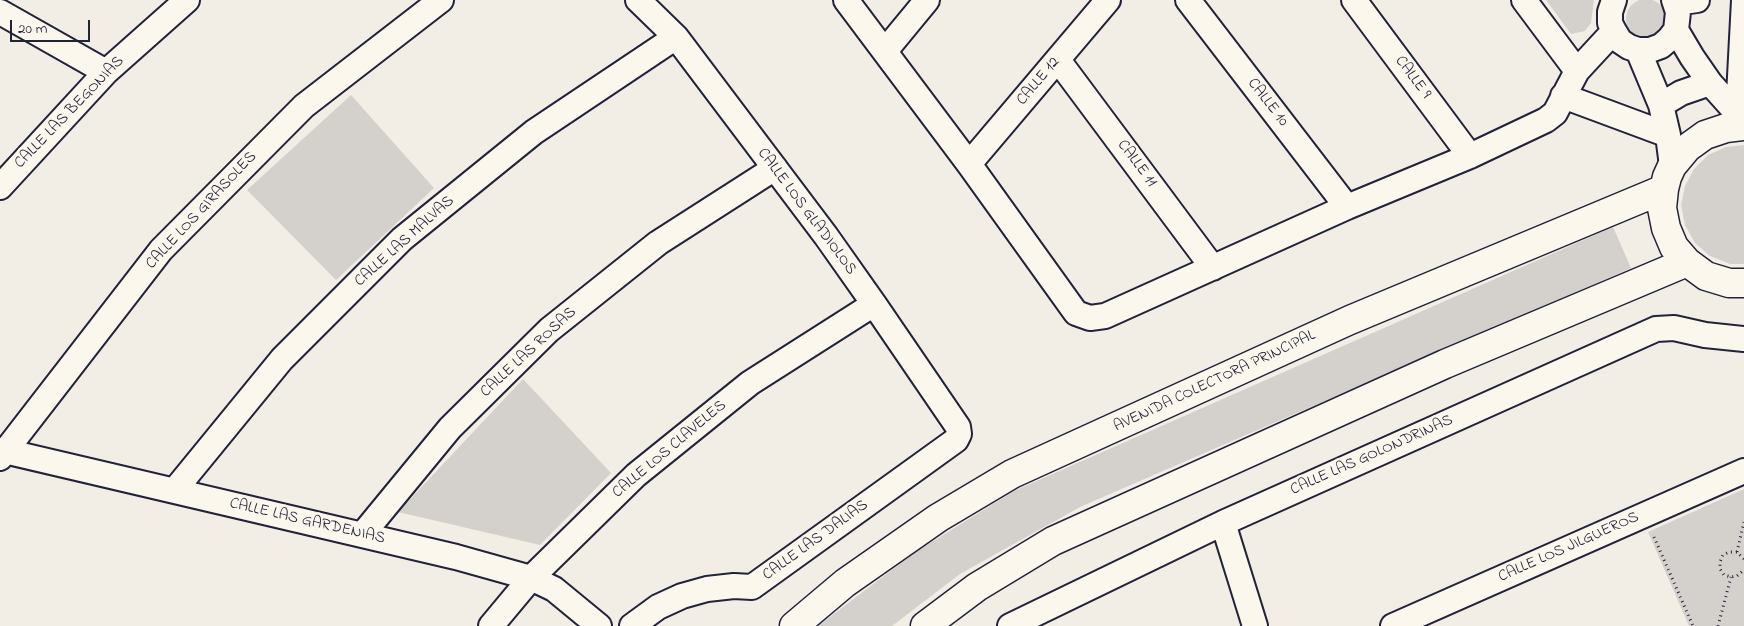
<!DOCTYPE html>
<style>
body{margin:0}
#map{position:relative;width:1744px;height:626px;overflow:hidden;background:#f2eee5;font-family:"Indie Flower",sans-serif}
canvas{display:block}
.scale{position:absolute;left:10px;top:20px;width:80px;height:22px;box-sizing:border-box;border:2px solid #22223b;border-top:0;padding-left:6px;font-size:15px;line-height:18px;white-space:nowrap;color:#22223b;-webkit-text-stroke:4px #fbf7ec;paint-order:stroke}
</style>
<div id="map">
<canvas width="1744" height="626"></canvas>
<div class="scale">20 m</div>
</div>
<script>
const c = document.querySelector('canvas').getContext('2d');
c.lineJoin = 'round';
function fillPath(path, color) {
  c.fillStyle = color;
  c.fill(path, 'evenodd');
}
function toPath(rows) {
  const path = new Path2D();
  for (const r of rows) {
    if (r.length === 3) {
      path.moveTo(r[0] + r[2], r[1]);
      path.arc(r[0], r[1], r[2], 0, 2 * Math.PI);
      continue;
    }
    path.moveTo(r[0], r[1]);
    for (let i = 2; i < r.length; i += 2) path.lineTo(r[i], r[i + 1]);
  }
  return path;
}
function strokePath(path, color, width, dash) {
  c.strokeStyle = color;
  c.lineWidth = width;
  c.lineCap = dash ? 'butt' : 'round';
  c.setLineDash(dash || []);
  c.stroke(path);
}
function label(font, color, halo, rows, align = 'center') {
  c.font = font + ' "Indie Flower",sans-serif';
  c.lineWidth = 5;
  c.setLineDash([]);
  c.textBaseline = 'middle';
  c.strokeStyle = halo;
  c.fillStyle = color;
  for (const [text, x, y, turn = 0] of rows) {
    c.save();
    c.translate(x, y);
    c.rotate((+turn || 0) * Math.PI / 180);
    c.textAlign = isNaN(turn) ? turn : align;
    if (halo) c.strokeText(text, 0, 0);
    c.fillText(text, 0, 0);
    c.restore();
  }
}
fillPath(toPath([
 [1646,19,20],
 [1546,0,1594,0,1591,23,1585,31,1571,34],
 [351,95,434,188,336,280,247,190],
 [1744,145,1744,264,1730,264,1710,256,1695,243,1685,225,1681,205,1685,186,1694,169,1708,155,1726,147],
 [1613,227,1631,268,1080,507,960,574,892,626,818,626,914,553,1014,491],
 [523,379,611,473,540,545,398,512],
 [1744,489,1744,626,1689,626,1648,532]
]), '#d4d1cc');
const street = toPath([
 [846,0,969,164,1076,313,1090,318,1105,316,1347,207,1470,156,1546,120,1555,113,1577,71,1614,31],
 [1188,0,1347,207],
 [1354,0,1470,156],
 [1524,0,1577,71],
 [1614,0,1610,12,1610,23,1614,31,1620,41,1629,47,1638,50,1650,50,1661,46,1669,39,1676,30,1678,12,1674,0],
 [1676,3,1697,0],
 [0,12,106,72],
 [1676,30,1692,57,1710,83,1744,121],
 [1638,50,1661,105,1668,135,1672,166],
 [885,51,927,0],
 [1058,60,1213,268],
 [1563,96,1668,135],
 [1661,105,1681,93,1710,83],
 [1738,115,1744,0],
 [969,164,1108,0],
 [0,187,106,72,187,0],
 [0,450,456,557,531,578,554,589,599,626],
 [0,458,161,250,304,106,441,0],
 [174,491,282,359,402,239,534,132,676,37],
 [1223,523,1255,626],
 [362,535,450,428,549,330,658,243,775,168],
 [491,626,531,578,636,475,750,383,874,304],
 [632,626,658,607,682,596,707,589,734,586,752,587,956,440,959,434,958,427,874,304,826,236,676,37,638,0],
 [1010,626,1223,523,1656,329,1674,328,1705,335,1744,339],
 [1393,626,1744,471]
]);
const secondary = toPath([
 [1744,126,1726,128,1705,135,1687,148,1672,166,1667,177,1664,189,1662,208,1666,228,1674,247,1687,262,1706,276,1729,283,1744,283],
 [794,626,845,583,938,518,1012,474,1350,320,1664,189],
 [925,626,977,587,1053,541,1445,364,1687,262]
]);
strokePath(street, '#22223b', 28);
strokePath(secondary, '#22223b', 31);
strokePath(toPath([
 [1654,537,1693,626],
 [1737,552,1744,522],
 [1744,559,1737,552,1729,552,1723,555,1720,562,1720,569,1724,575,1731,577,1737,576,1744,570],
 [1718,626,1731,577]
]), '#22223b', 3, [1, 4]);
strokePath(street, '#fbf7ec', 24);
strokePath(secondary, '#fbf7ec', 28);
label('16px', '#22223b', '#fbf7ec', [
 ["CALLE 9",1412,78,53],
 ["CALLE 12",1039,82,-50],
 ["CALLE 10",1267,103,52],
 ["CALLE LAS BEGONIAS",70,113,-46],
 ["CALLE 11",1136,164,53],
 ["CALLE LOS GIRASOLES",202,211,-47],
 ["CALLE LOS GLADIOLOS",806,212,53],
 ["CALLE LAS MALVAS",405,242,-42],
 ["CALLE LAS ROSAS",529,353,-43],
 ["AVENIDA COLECTORA PRINCIPAL",1215,382,-25],
 ["CALLE LOS CLAVELES",670,450,-40],
 ["CALLE LAS GOLONDRINAS",1372,456,-24],
 ["CALLE LAS GARDENIAS",307,522,13],
 ["CALLE LAS DALIAS",816,541,-36],
 ["CALLE LOS JILGUEROS",1569,548,-24]
]);
</script>
